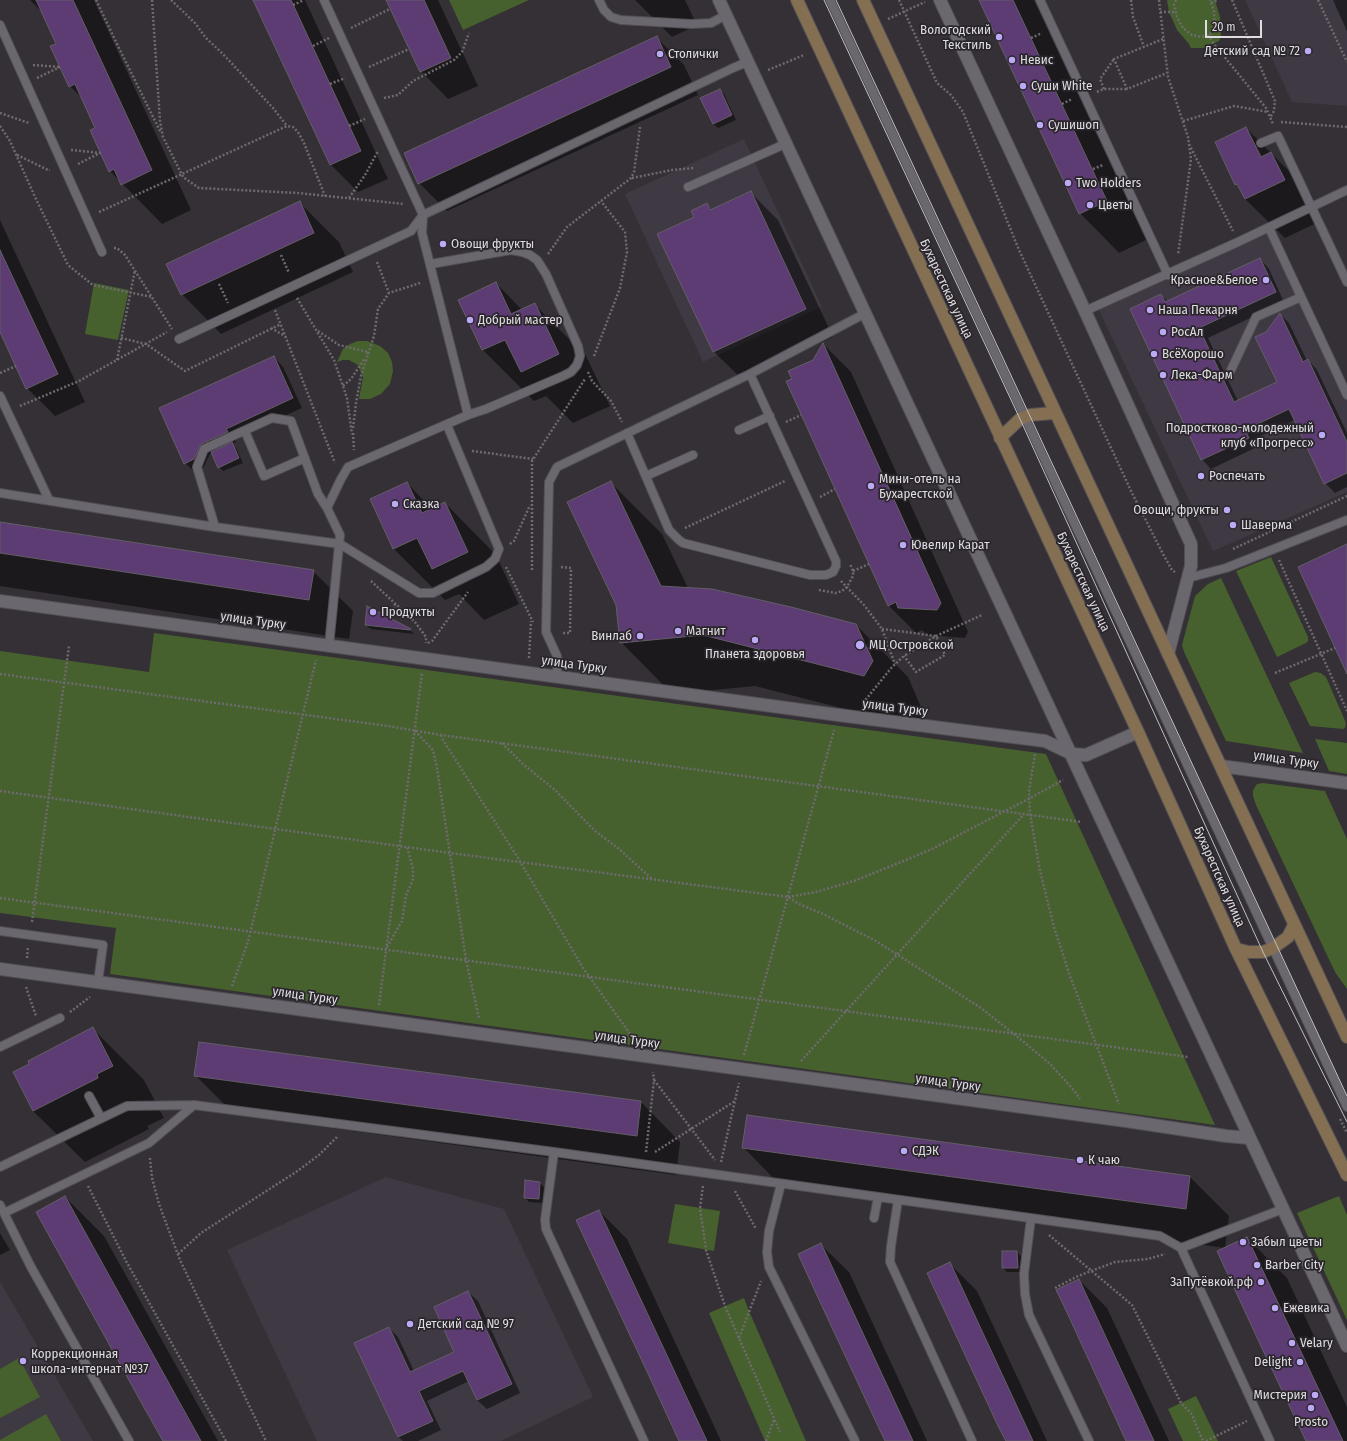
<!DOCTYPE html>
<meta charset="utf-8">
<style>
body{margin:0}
#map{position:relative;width:1347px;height:1441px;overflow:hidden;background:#343036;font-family:"Fira Sans Condensed",sans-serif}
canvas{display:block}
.scale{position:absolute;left:1205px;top:20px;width:57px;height:18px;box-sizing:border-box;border:2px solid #dfdde0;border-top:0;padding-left:5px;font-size:12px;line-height:14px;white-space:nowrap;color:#dfdde0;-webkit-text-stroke:3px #2a262c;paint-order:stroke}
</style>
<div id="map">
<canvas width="1347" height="1441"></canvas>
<div class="scale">20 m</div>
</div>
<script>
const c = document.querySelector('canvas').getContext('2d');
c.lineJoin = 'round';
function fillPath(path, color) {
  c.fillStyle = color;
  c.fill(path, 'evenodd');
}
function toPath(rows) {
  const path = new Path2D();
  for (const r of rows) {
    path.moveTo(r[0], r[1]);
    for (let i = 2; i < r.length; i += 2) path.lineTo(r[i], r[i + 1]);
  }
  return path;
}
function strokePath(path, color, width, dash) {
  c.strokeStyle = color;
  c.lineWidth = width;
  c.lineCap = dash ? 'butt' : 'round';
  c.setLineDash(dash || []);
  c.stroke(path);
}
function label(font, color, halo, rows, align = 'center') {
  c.font = font + ' "Fira Sans Condensed",sans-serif';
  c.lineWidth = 3.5;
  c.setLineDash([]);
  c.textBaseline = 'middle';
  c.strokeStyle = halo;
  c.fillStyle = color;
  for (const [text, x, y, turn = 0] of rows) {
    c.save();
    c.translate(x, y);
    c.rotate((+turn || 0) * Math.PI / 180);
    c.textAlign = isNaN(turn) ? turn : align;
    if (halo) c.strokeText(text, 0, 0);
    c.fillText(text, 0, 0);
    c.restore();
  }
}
fillPath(toPath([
 [1245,0,1347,0,1347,106,1292,102],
 [744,139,822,307,703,362,625,194],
 [1266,229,1347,399,1347,492,1213,551,1097,306],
 [386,1177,504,1209,593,1397,501,1441,317,1441,227,1250],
 [0,1282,93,1441,0,1441]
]), '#3f3944');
fillPath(toPath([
 [449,0,529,0,463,30],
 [1167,0,1215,0,1220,17,1221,26,1221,36,1219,41,1204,48,1191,48,1189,44,1177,30,1169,12],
 [94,283,129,290,118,340,85,334],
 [358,341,367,341,380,346,388,353,392,362,393,371,390,384,381,394,370,399,359,399,363,377,358,365,349,360,343,360,337,362,343,349,350,344],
 [1271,557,1308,637,1308,641,1306,643,1277,657,1236,571],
 [1221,578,1303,753,1226,741,1184,652,1182,645,1195,596,1208,584],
 [154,633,1046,754,1215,1125,110,974,116,928,0,913,0,651,149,672],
 [1315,672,1321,673,1326,677,1346,723,1345,728,1343,729,1310,726,1289,683],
 [1315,739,1347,743,1347,774,1329,771],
 [1263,783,1325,791,1347,839,1347,989,1335,972,1256,805,1253,796,1253,790,1257,784],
 [1339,1196,1347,1215,1347,1320,1297,1213],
 [675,1204,720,1211,714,1251,668,1243],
 [744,1298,749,1311,806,1441,765,1441,709,1313],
 [19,1358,40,1397,0,1418,0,1369],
 [1196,1396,1218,1441,1183,1441,1168,1409],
 [46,1414,61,1441,0,1441,0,1440]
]), '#46612d');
fillPath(toPath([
 [30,0,94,0,191,210,162,224,110,171,96,128,83,99,70,86,57,44,43,13],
 [254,0,305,0,388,179,358,192,330,164],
 [387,0,438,0,478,86,448,99,421,71],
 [635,0,685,0,697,25,672,37],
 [980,0,1034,0,1146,240,1119,253,1080,213],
 [1333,0,1347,0,1347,31],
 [656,37,684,65,698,95,447,211,419,183],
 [719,90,724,94,736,120,718,128,713,124],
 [1246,128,1311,193,1323,220,1285,238,1245,199,1240,188,1236,184],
 [750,192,778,220,833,337,742,379,714,352,706,205,712,210],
 [299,202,339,242,353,272,221,334,182,294],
 [0,220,85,402,55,416,27,388,0,330],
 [1260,259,1269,269,1284,302,1208,338,1238,401,1278,382,1267,332,1280,314,1289,323,1307,361,1308,360,1317,370,1347,433,1347,487,1335,493,1325,483,1295,420,1254,439,1257,447,1211,469,1202,459,1161,295,1168,302],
 [496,283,522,310,534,304,586,356,610,406,573,423,546,396,534,401,483,350,459,300],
 [823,344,851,372,968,632,965,638,927,635,922,630,916,633,888,605,793,379,814,361],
 [274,357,283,367,302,408,235,438,236,442,232,444,236,448,243,463,223,471,219,467,212,453,210,454,203,468,195,472,185,463,161,409],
 [407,483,432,509,445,503,496,555,519,604,484,620,459,594,445,600,394,549,371,500],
 [611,483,662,534,688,588,856,625,908,677,924,714,916,727,755,686,672,694,621,642],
 [0,523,313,571,353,611,349,639,0,586],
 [368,607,410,630,414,634,371,629,366,625],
 [93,1029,144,1080,164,1118,147,1126,149,1129,85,1162,33,1111],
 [200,1043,641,1102,680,1142,676,1175,235,1115,195,1075],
 [744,1148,1190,1177,1229,1216,1225,1248,783,1188],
 [540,1183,544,1187,543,1203,529,1202,525,1198],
 [65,1197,104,1236,218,1441,164,1441],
 [599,1211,627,1239,721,1441,680,1441],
 [0,1233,10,1250,0,1255],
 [1247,1238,1287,1278,1347,1407,1347,1441,1307,1441],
 [821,1245,849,1272,927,1441,886,1441],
 [1017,1252,1021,1256,1022,1272,1007,1272,1003,1268],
 [950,1264,977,1291,1047,1441,1007,1441],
 [1079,1280,1107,1308,1169,1441,1127,1441],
 [468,1292,478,1301,520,1393,487,1409,477,1400,469,1381,427,1401,441,1430,418,1441,403,1441,398,1437,389,1328,398,1337,414,1371,456,1352]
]), '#0007');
const building = toPath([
 [36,0,73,0,152,170,121,185,114,169,109,172,90,130,95,128,75,84,69,87,50,46,56,44,36,0],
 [253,0,291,0,361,151,330,165,253,0],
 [386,0,424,0,451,58,420,72,386,0],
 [979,0,1013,0,1107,201,1079,214,979,0],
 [657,36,671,67,418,184,404,153,657,36],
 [720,89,732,115,713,124,700,98,720,89],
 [1246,127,1261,157,1271,152,1285,180,1245,199,1237,184,1235,185,1215,142,1246,127],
 [751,191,806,309,713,352,657,234,694,217,691,211,707,203,710,210,751,191],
 [300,201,314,233,181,295,166,264,300,201],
 [0,250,58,374,26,389,0,332,0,250],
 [1260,258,1276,292,1199,328,1234,402,1277,382,1255,337,1266,332,1280,313,1303,362,1308,359,1347,442,1347,473,1324,484,1289,409,1245,430,1249,438,1201,460,1130,309,1161,294,1165,302,1260,258],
 [496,282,511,314,535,303,559,354,521,372,505,340,482,350,458,300,496,282],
 [823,343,940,601,941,603,937,610,898,608,896,602,888,606,786,381,792,379,788,371,813,360,823,343],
 [274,356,293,398,226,429,228,432,201,444,194,459,184,464,159,408,274,356],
 [232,442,239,458,218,468,211,452,232,442],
 [611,481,661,586,712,589,791,607,856,624,873,661,864,676,703,635,620,643,616,605,567,502,611,481],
 [407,482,422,513,445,502,468,552,432,569,417,538,393,549,370,499,407,482],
 [0,522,314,570,309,600,0,553,0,522],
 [1347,544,1347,674,1298,567,1347,544],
 [367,606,411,629,410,630,365,625,367,606],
 [93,1027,113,1066,97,1074,98,1078,33,1111,13,1072,29,1064,28,1061,93,1027],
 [199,1042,641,1101,637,1136,194,1076,199,1042],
 [747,1115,1190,1176,1186,1209,742,1148,747,1115],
 [525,1180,540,1182,539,1199,524,1198,525,1180],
 [65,1196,201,1441,163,1441,146,1411,36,1212,65,1196],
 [599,1210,707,1441,679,1441,650,1378,576,1220,599,1210],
 [1247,1237,1343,1441,1306,1441,1260,1344,1217,1251,1247,1237],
 [821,1243,913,1441,885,1441,821,1304,798,1254,821,1243],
 [1002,1251,1017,1251,1018,1268,1002,1268,1002,1251],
 [950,1262,1033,1441,1006,1441,999,1428,927,1273,950,1262],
 [1079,1279,1154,1441,1126,1441,1064,1306,1056,1290,1079,1279],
 [468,1291,512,1384,477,1400,463,1371,419,1391,433,1421,398,1437,354,1343,389,1327,410,1372,454,1352,434,1307,468,1291]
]);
fillPath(building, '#5d3b73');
strokePath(building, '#635f66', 1);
const lane = toPath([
 [324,0,423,215,422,233,468,415,486,409,563,376,571,372,577,365,580,356,578,346,546,274,537,260,530,255,522,252,511,250,431,264],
 [599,0,604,10,611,17,621,20,691,24,711,23,726,15],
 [830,0,1347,1107],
 [1040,0,1168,275],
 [0,25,102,252],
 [1261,143,1278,136,1347,282],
 [688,187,785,144],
 [1269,228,1347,395],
 [1085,311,1238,242,1347,190],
 [179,339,411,231,423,215,733,68,747,62],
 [1231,370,1256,317,1301,297],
 [0,396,49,500],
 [739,430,770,416],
 [245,431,264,476,305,458],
 [627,433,669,530,679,540,683,543,810,575,826,575,833,572,836,566,836,561,750,374],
 [646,476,693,455],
 [0,493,215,527,340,544,419,593,433,593,486,567,495,559,499,549,447,425],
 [215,527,197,467,204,449,272,418,291,421,318,494,327,508],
 [1188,578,1226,568,1347,520],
 [329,646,340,535,327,508,341,479,348,467,468,415],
 [556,677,558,662,557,656,546,632,549,482,557,467,750,374,864,314],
 [0,931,103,945,98,982],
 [0,1047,60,1018],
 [89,1096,101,1118],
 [554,1152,545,1220,546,1229,644,1441],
 [0,1167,127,1106,194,1105,554,1152,1160,1236,1181,1248,1270,1441],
 [781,1184,769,1231,767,1252,769,1267,855,1441],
 [898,1200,891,1246,890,1262,972,1441],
 [0,1205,31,1267,129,1441],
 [4,1213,149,1143,194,1105],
 [874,1218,878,1197],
 [1031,1218,1024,1274,1025,1294,1029,1315,1089,1441],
 [1181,1248,1283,1209]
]);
const street = toPath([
 [719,0,1347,1346],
 [940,0,1085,311,1191,544,1191,566,1168,654],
 [0,601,838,715,1037,740,1045,741,1072,754,1086,755,1138,732],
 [1221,766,1347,783],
 [0,969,1126,1121,1226,1136,1249,1138]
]);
const secondary = toPath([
 [797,0,1138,732,1236,949,1347,1175],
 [863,0,1347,1037],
 [1000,438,1020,419,1030,415,1054,413],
 [1236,949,1249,952,1263,952,1273,948,1288,937,1294,925]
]);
strokePath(lane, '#524f54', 10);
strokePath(street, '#524f54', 14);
strokePath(secondary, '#524f54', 14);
strokePath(toPath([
 [96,0,118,46,161,133],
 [152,0,160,121,163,137,183,177,199,188,298,193,404,204],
 [171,0,195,23,206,38,223,54,273,108,287,126],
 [899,0,937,83,951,95,963,112,1019,250,1132,493,1163,554,1172,570,1175,572],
 [1131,0,1133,17,1144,47],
 [1159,0,1168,77,1188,137,1191,159,1178,255],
 [1176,0,1174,5,1177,17,1183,28,1192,35,1202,37,1212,33,1215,25,1214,11,1210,0],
 [1232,0,1275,101,1274,111,1270,118],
 [1318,0,1347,62],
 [1211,3,1218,0],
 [293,5,304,0],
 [1160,12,1176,12],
 [888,19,925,2],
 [351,28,390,9],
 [1208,35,1214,44,1266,108,1273,124],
 [1031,38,1042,33],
 [1163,39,1114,59,1127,89,1167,73],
 [313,46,329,38],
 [33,65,60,67],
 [369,67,409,49],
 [768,70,804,55],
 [37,78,60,67],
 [330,84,345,78],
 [1104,89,1100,79,1114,59],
 [1097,92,1104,89,1127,89],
 [384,98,398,95,413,81,454,60,462,52,469,33],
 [1062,104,1072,99],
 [0,113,29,123],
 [1183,121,1234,106,1268,112],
 [1281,122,1347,127],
 [0,126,10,141,35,197,68,265,93,285,152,297],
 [349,126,365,119],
 [1189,144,1233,231],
 [71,150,101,153],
 [17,155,48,170,50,170],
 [78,164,100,153],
 [1093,169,1103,165],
 [632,178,672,170,694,168],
 [349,198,365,175,378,151],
 [99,212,287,126,293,127,298,132,304,143,325,196],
 [114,248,117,248,125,255,172,329],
 [548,254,567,227,631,178,634,172,640,127],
 [281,255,289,273],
 [377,262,389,293,420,283],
 [219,284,228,303],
 [297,298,334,360,347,398,352,434],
 [275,310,335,463],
 [271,328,285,336],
 [318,331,339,345,368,352,367,354],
 [121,338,146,344,185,371,281,324],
 [594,356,620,288,627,252,625,232,601,201],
 [117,360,135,270],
 [588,372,592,381,611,401,622,422],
 [0,373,16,366],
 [343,386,351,379,365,358],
 [20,406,79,381,167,332],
 [786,422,801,415],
 [353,428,356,403,361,376,374,336,378,309,389,293],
 [353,433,354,450],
 [472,451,533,459],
 [820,497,835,489],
 [685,528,785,481],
 [510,544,514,541,530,505],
 [1233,549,1347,496],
 [1279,560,1347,711],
 [506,567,533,622],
 [561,567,571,568,570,633,561,633],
 [532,570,532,461,585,379],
 [853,571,869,564],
 [371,581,415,622,426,637,426,643],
 [841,581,864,605,882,629,895,664],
 [819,590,836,593,842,591,847,587,853,576,853,571,850,564],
 [391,617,395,604],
 [882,629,936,636,945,655,916,672,904,656],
 [428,643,432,641,468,592],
 [529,658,531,621],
 [1275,673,1335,648],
 [0,674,388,726,441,735,1082,822],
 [863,703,892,667,904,656,936,636,982,615],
 [415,731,433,750,437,768,466,960,479,1018],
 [441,735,443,740,518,858,583,968,633,1038],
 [502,743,524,765,555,790,595,831,618,848,652,879],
 [1035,754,1029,791,1030,814,1040,871,1054,927,1070,976,1119,1104],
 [0,791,450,853,788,897,799,904,823,914,876,941,981,1008,1025,1043,1050,1064,1072,1088,1080,1099],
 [788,897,816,892,854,881,906,860,932,849,1034,796,1063,780],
 [0,898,1188,1057],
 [32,922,69,646],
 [387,947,402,921,406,896,413,879,413,869,407,847],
 [27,958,28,947],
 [232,986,248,942,316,660],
 [26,987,36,1016],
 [379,1005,422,673],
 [70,1012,90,997],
 [744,1055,834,730],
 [801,1061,1024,814],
 [654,1080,715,1160],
 [1340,1119,1347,1133],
 [646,1152,654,1080,653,1072],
 [655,1152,735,1101],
 [150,1158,152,1178,159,1204,180,1260,266,1441],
 [721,1162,739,1083],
 [88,1186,126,1261,226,1441],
 [703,1186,700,1208,706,1250,725,1306,780,1432],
 [735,1191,756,1229],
 [1049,1235,1132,1305,1181,1403,1191,1413,1203,1441],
 [178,1254,201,1233,296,1172,319,1155,338,1136],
 [1055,1288,1078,1276,1115,1262,1148,1259,1165,1254],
 [739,1338,761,1281],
 [766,1441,774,1419],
 [1206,1441,1247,1421]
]), '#6e6a6f', 2.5, [2, 2]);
strokePath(lane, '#6b676e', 8);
strokePath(street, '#6b676e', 12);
strokePath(secondary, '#846f53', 12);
strokePath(toPath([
 [824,0,1020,419,1263,952,1347,1122],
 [836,0,1347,1096]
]), '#c1bfc3', 1);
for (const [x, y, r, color] of [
 [999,37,4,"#bcaaf6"],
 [1308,51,4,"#bcaaf6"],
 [660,54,4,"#bcaaf6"],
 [1012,60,4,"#bcaaf6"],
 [1023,86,4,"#bcaaf6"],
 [1040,125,4,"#bcaaf6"],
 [1068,183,4,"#bcaaf6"],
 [1090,205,4,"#bcaaf6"],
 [443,244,4,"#bcaaf6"],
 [1266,280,4,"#bcaaf6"],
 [1150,310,4,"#bcaaf6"],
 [470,320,4,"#bcaaf6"],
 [1163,332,4,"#bcaaf6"],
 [1154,354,4,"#bcaaf6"],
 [1163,375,4,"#bcaaf6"],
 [1322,435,4,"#bcaaf6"],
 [1201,476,4,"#bcaaf6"],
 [871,486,4,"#bcaaf6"],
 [395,504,4,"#bcaaf6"],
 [1227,510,4,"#bcaaf6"],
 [1233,525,4,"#bcaaf6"],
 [903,545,4,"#bcaaf6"],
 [373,612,4,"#bcaaf6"],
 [678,631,4,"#bcaaf6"],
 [640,636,4,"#bcaaf6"],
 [755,640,4,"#bcaaf6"],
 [860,645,5,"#bcaaf6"],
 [904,1151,4,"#bcaaf6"],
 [1080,1160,4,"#bcaaf6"],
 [1243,1242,4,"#bcaaf6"],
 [1257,1265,4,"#bcaaf6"],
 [1261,1282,4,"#bcaaf6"],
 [1275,1308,4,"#bcaaf6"],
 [410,1324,4,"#bcaaf6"],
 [1292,1343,4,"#bcaaf6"],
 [23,1361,4,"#bcaaf6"],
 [1300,1362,4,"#bcaaf6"],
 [1315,1395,4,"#bcaaf6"],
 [1311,1408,4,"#bcaaf6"]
]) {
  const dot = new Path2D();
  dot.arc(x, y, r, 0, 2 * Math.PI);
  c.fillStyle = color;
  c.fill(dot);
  strokePath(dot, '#2a262c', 1.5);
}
label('13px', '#dfdde0', '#2a262c', [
 ["Вологодский",991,30,"right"],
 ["Текстиль",991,45,"right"],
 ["Детский сад № 72",1300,51,"right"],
 ["Столички",668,54],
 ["Невис",1020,60],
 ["Суши White",1031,86],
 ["Сушишоп",1048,125],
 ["Two Holders",1076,183],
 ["Цветы",1098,205],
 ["Овощи фрукты",451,244],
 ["Красное&Белое",1258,280,"right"],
 ["Наша Пекарня",1158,310],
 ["Добрый мастер",478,320],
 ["РосАл",1171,332],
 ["ВсёХорошо",1162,354],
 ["Лека-Фарм",1171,375],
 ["Подростково-молодежный",1314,428,"right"],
 ["клуб «Прогресс»",1314,443,"right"],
 ["Роспечать",1209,476],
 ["Мини-отель на",879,479],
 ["Бухарестской",879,494],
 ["Сказка",403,504],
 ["Овощи, фрукты",1219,510,"right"],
 ["Шаверма",1241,525],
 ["Ювелир Карат",911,545],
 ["Продукты",381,612],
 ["Магнит",686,631],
 ["Винлаб",632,636,"right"],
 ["МЦ Островской",869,645],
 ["Планета здоровья",755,654,"center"],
 ["СДЭК",912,1151],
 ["К чаю",1088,1160],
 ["Забыл цветы",1251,1242],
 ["Barber City",1265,1265],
 ["ЗаПутёвкой.рф",1253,1282,"right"],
 ["Ежевика",1283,1308],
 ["Детский сад № 97",418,1324],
 ["Velary",1300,1343],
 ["Коррекционная",31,1354],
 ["школа-интернат №37",31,1369],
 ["Delight",1292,1362,"right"],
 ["Мистерия",1307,1395,"right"],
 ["Prosto",1311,1422,"center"]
], 'left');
label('13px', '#dfdde0', '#2a262c', [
 ["Бухарестская улица",946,289,65],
 ["Бухарестская улица",1083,582,65],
 ["улица Турку",253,621,8],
 ["улица Турку",574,665,8],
 ["улица Турку",895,708,7],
 ["улица Турку",1286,760,8],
 ["Бухарестская улица",1219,877,66],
 ["улица Турку",305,996,8],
 ["улица Турку",627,1040,8],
 ["улица Турку",948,1083,8]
]);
</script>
